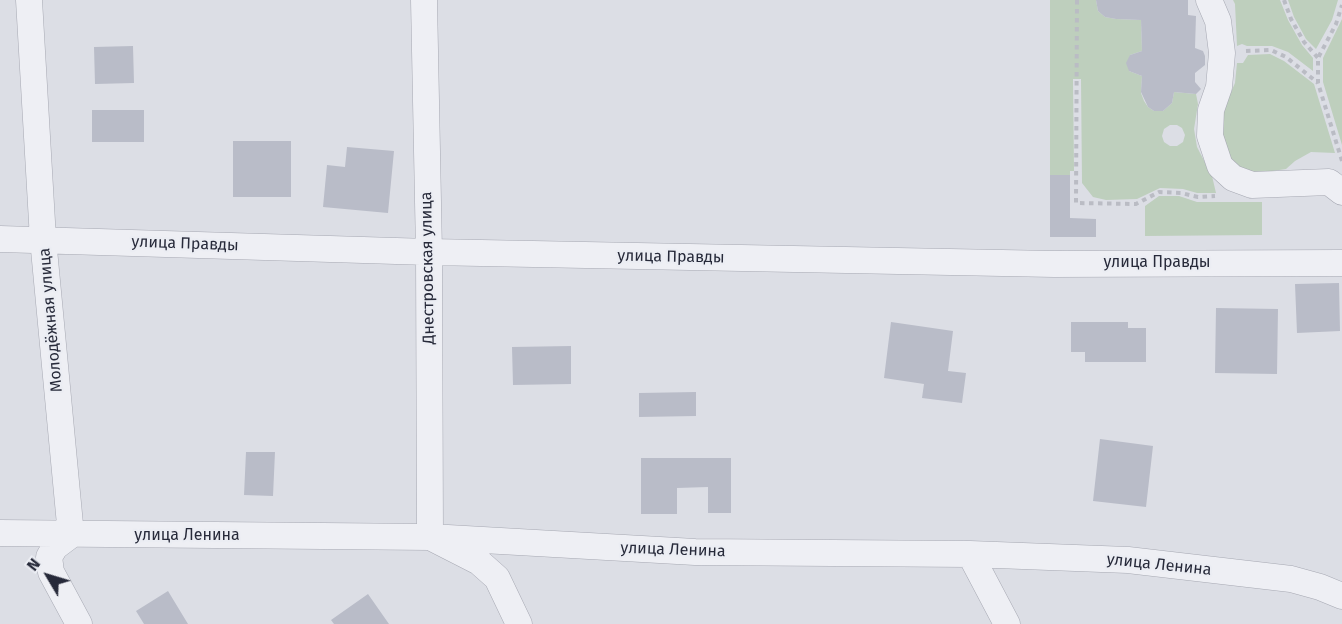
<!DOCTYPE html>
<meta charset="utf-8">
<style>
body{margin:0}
#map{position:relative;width:1342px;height:624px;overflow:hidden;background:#dcdee5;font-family:"Fira Sans",sans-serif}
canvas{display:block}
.north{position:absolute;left:18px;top:546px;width:60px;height:60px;-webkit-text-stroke:4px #ebedf3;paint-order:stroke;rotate:308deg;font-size:16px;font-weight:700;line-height:24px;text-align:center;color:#272a3a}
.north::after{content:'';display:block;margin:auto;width:21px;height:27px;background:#272a3a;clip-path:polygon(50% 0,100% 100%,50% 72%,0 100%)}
</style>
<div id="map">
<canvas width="1342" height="624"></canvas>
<div class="north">N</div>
</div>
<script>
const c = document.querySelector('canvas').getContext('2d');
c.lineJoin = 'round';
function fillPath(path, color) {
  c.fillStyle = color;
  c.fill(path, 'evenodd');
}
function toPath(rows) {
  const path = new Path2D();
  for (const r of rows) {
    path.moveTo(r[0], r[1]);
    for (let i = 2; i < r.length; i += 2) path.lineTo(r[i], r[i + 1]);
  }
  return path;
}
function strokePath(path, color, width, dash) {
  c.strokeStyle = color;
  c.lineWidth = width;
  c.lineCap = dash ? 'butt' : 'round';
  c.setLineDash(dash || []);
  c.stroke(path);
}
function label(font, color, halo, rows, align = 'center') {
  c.font = font + ' "Fira Sans",sans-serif';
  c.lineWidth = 4.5;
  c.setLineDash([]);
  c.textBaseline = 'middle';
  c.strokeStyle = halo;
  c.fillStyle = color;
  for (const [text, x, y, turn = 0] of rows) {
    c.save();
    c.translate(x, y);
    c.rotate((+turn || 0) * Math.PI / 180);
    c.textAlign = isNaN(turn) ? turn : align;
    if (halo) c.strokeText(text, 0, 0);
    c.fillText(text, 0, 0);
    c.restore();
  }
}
fillPath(toPath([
 [1050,0,1096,0,1098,11,1105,17,1116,19,1141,20,1142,51,1130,55,1129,71,1142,76,1141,93,1144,101,1148,107,1154,111,1163,111,1172,103,1174,92,1196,94,1198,104,1194,129,1197,147,1212,176,1216,193,1197,193,1183,189,1160,188,1137,199,1106,200,1093,197,1082,183,1081,79,1073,79,1074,171,1070,171,1070,175,1050,175],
 [1170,125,1177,125,1182,128,1185,135,1183,142,1177,146,1170,146,1164,142,1162,136,1164,129],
 [1233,0,1280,0,1288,20,1302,45,1313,58,1313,71,1288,52,1272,46,1247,46,1242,44,1237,46,1235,4],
 [1288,0,1338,0,1332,20,1316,49,1306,39,1294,17],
 [1342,19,1342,145,1323,82,1323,58],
 [1270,54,1284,61,1314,84,1335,153,1311,152,1295,161,1286,169,1246,175,1233,165,1225,150,1221,129,1225,106,1235,83,1237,63,1243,63,1248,55],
 [1159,196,1179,196,1197,202,1262,202,1262,235,1145,236,1145,206]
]), '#becfbd');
fillPath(toPath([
 [1096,0,1188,0,1188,15,1196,16,1195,48,1203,51,1205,56,1205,65,1195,73,1195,82,1201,89,1196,94,1174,92,1172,103,1163,111,1154,111,1148,107,1141,92,1142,76,1129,71,1126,63,1130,55,1142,51,1141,20,1116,19,1105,17,1098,11],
 [133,46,134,83,95,84,94,47],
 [92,110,144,110,144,142,92,142],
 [233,141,291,141,291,197,233,197],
 [347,147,394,151,388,213,323,207,327,165,345,167],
 [1050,175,1070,175,1070,218,1096,219,1096,237,1050,237],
 [1339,283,1340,331,1297,333,1295,284],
 [1216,308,1278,309,1277,374,1215,373],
 [891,322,953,331,948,371,966,373,962,403,922,398,924,384,884,378],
 [1071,322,1128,322,1128,328,1146,328,1146,362,1085,362,1085,352,1071,352],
 [571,346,571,384,513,385,512,347],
 [696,392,696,416,639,417,639,393],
 [1100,439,1153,446,1146,507,1093,501],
 [246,452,275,452,273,496,244,495],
 [641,458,731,458,731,513,708,513,708,487,677,488,677,514,641,514],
 [168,591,188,624,144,624,136,611],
 [368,594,389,624,334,624,331,620]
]), '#b9bcc8');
const minor = toPath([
 [29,0,43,239,71,535],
 [424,0,429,252,430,537,479,562,497,578,519,624],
 [1209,0,1218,21,1222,53,1219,87,1211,110,1210,136,1220,166,1233,178,1252,185,1329,182,1342,192],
 [0,239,429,252,1054,264,1342,263],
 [0,533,430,537,695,552,970,554,1128,560,1291,579,1320,587,1342,596],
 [71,535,55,547,49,557,51,572,79,624],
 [970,554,1007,624]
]);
strokePath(minor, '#a6a8b2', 27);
strokePath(toPath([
 [1077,0,1076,203,1136,204,1159,192,1181,193,1198,197,1215,196],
 [1284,0,1291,19,1304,42,1318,58],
 [1246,51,1271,50,1286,57,1318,83],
 [1342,161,1318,83,1318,58,1336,24,1342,5]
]), '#babcc4', 4, [4.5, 4.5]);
strokePath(minor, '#eeeff4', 26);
label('16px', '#272a3a', '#ebedf3', [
 ["улица Правды",185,244,2],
 ["улица Правды",671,257,1],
 ["улица Правды",1157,263],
 ["Днестровская улица",428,268,-91],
 ["Молодёжная улица",51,320,-95],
 ["улица Ленина",187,536],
 ["улица Ленина",673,550,2],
 ["улица Ленина",1159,565,6]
]);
</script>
